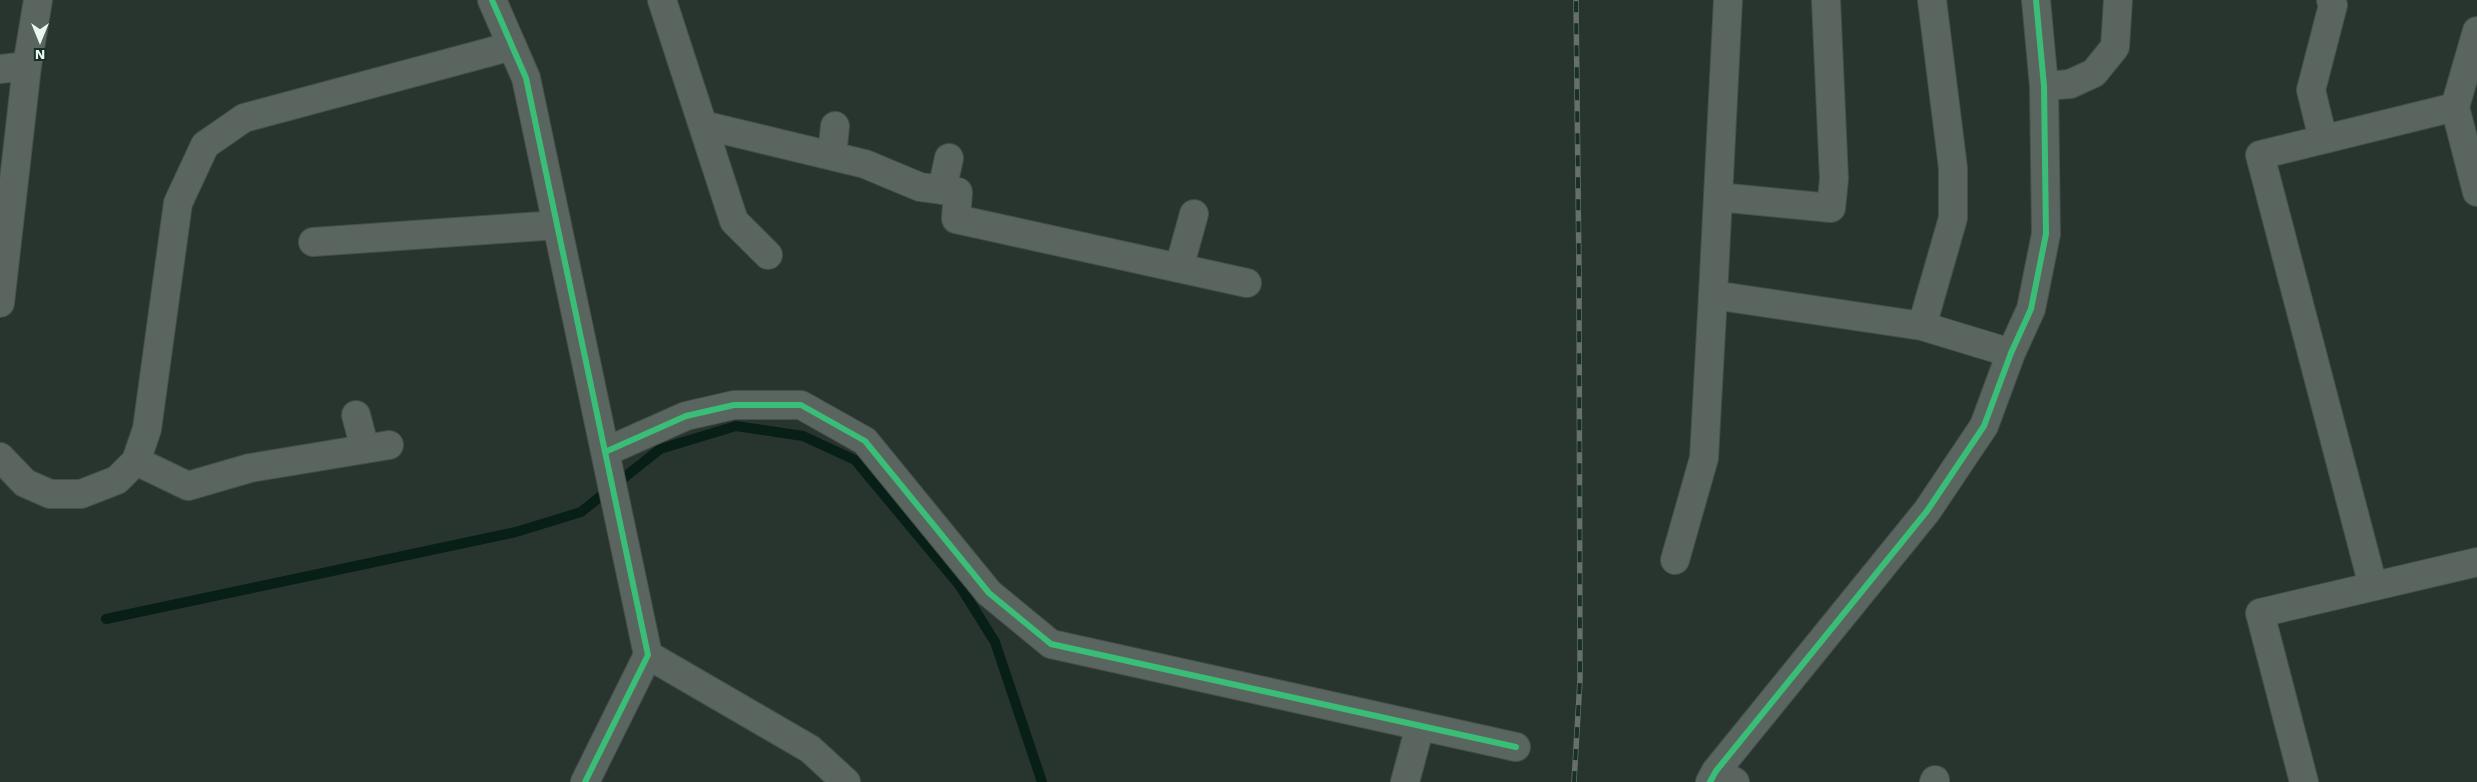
<!DOCTYPE html>
<style>
body{margin:0}
#map{position:relative;width:2477px;height:782px;overflow:hidden;background:#28352f;font-family:"Work Sans",sans-serif}
canvas{display:block}
.north{position:absolute;left:15px;top:15px;width:50px;height:50px;-webkit-text-stroke:4px #183026;paint-order:stroke;rotate:180deg;font-size:14px;font-weight:700;line-height:20px;text-align:center;color:#e9f7f0}
.north::after{content:'';display:block;margin:auto;width:18px;height:22px;background:#e9f7f0;clip-path:polygon(50% 0,100% 100%,50% 72%,0 100%)}
</style>
<div id="map">
<canvas width="2477" height="782"></canvas>
<div class="north">N</div>
</div>
<script>
const c = document.querySelector('canvas').getContext('2d');
c.lineJoin = 'round';
function toPath(rows) {
  const path = new Path2D();
  for (const r of rows) {
    path.moveTo(r[0], r[1]);
    for (let i = 2; i < r.length; i += 2) path.lineTo(r[i], r[i + 1]);
  }
  return path;
}
function strokePath(path, color, width, dash) {
  c.strokeStyle = color;
  c.lineWidth = width;
  c.lineCap = dash ? 'butt' : 'round';
  c.setLineDash(dash || []);
  c.stroke(path);
}
strokePath(toPath([
 [106,619,516,532,581,512,660,449,736,426,803,436,855,460,960,586,995,642,1042,782]
]), '#071f16', 10);
const street = toPath([
 [492,0,526,78,648,655,585,782],
 [662,0,734,221,768,255],
 [1728,0,1713,295,1922,326,2011,353],
 [2477,31,2455,107,2477,192],
 [0,69,27,66],
 [2044,86,2070,84,2094,73,2115,47,2118,0],
 [703,125,865,164,920,187,958,192,956,219,1247,283],
 [2323,139,2311,90,2333,5,2331,0],
 [832,156,835,126],
 [942,190,949,158],
 [1718,197,1831,208,1834,179,1826,0],
 [313,242,557,225],
 [1179,268,1194,214],
 [1922,326,1953,218,1953,168,1932,0],
 [356,415,365,449],
 [605,452,686,416,734,405,801,405,865,441,989,593,1051,644,1516,747],
 [136,461,188,486,250,468,389,445],
 [1675,560,1704,458,1713,295],
 [2373,586,2260,155,2455,107],
 [648,655,810,749,846,782],
 [1716,771,1735,782],
 [1405,782,1420,726],
 [1710,782,1716,771,1927,511,1984,426,2011,353,2031,309,2046,234,2044,86,2036,0],
 [1934,782,1935,780],
 [2304,782,2260,613,2477,562]
]);
const secondary = toPath([
 [0,303,27,66,38,0],
 [0,457,25,483,50,494,81,494,117,480,136,461,147,429,178,203,205,145,244,118,512,46]
]);
strokePath(street, '#44504a', 30);
strokePath(secondary, '#44504a', 30);
strokePath(street, '#5a655f', 28);
strokePath(secondary, '#5a655f', 28);
const rail = toPath([
 [1574,782,1580,680,1579,273,1576,0]
]);
strokePath(rail, '#66706b', 5.5);
strokePath(rail, '#183026', 4, [11]);
strokePath(toPath([
 [492,0,526,78,648,655,585,782],
 [605,452,686,416,734,405,801,405,865,441,989,593,1051,644,1516,747],
 [1710,782,1716,771,1927,511,1984,426,2011,353,2031,309,2046,234,2044,86,2036,0]
]), '#3abd76', 6);
</script>
